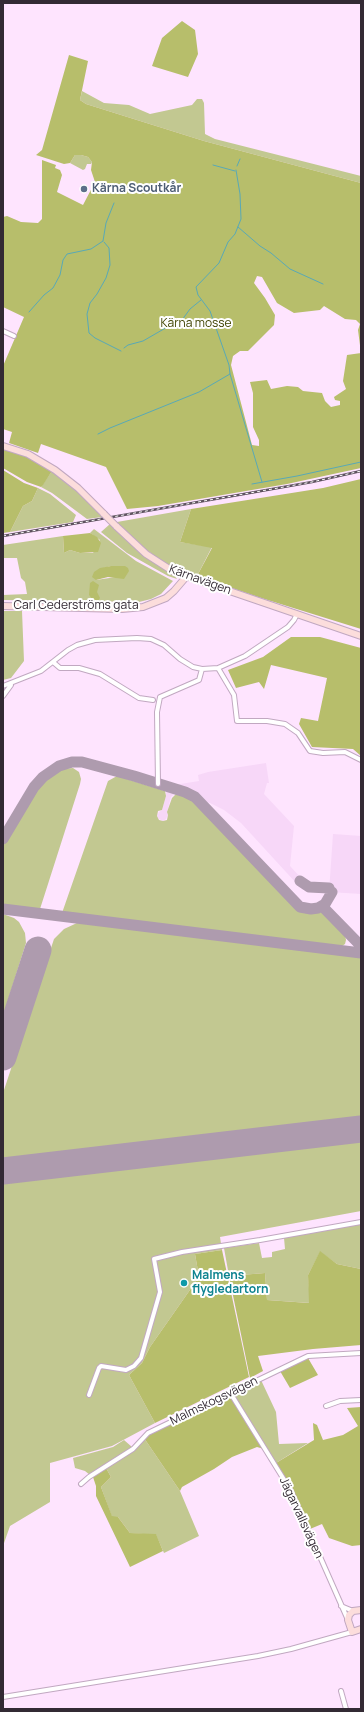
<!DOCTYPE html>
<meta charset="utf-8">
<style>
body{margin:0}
#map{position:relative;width:364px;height:1712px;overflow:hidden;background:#fee4fe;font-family:Manrope,sans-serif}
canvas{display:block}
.frame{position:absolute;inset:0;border:4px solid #332a34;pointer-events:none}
</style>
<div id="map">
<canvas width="364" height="1712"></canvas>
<div class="frame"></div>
</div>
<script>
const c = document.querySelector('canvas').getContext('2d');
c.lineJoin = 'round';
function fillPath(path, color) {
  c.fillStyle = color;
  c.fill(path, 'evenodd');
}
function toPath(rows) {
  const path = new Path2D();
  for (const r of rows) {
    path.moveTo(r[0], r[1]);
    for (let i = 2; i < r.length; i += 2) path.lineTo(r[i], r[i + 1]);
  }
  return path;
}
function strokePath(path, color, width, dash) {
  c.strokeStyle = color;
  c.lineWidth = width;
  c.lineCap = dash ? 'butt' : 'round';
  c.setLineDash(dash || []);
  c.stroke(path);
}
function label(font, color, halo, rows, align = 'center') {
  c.font = font + ' Manrope,sans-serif';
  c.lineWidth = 4;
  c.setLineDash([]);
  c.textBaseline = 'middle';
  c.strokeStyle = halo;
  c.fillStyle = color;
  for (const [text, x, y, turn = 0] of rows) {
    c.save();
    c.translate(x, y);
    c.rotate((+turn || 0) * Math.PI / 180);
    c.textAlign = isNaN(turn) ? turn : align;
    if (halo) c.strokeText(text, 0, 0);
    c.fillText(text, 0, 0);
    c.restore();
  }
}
fillPath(toPath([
 [266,763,269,783,267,783,264,794,294,826,290,866,302,879,297,884,241,823,224,810,210,803,175,793,171,797,167,812,168,815,166,819,163,821,159,819,157,816,159,812,162,810,166,796,166,790,133,779,135,773,174,785,199,781,198,775,208,772],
 [333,834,361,836,361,894,329,892]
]), '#f7d7f8');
fillPath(toPath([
 [82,91,104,103,129,105,150,114,192,105,197,99,202,99,204,103,205,134,215,139,361,176,361,183,204,141,86,104,80,100],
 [75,155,81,155,88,157,92,162,91,164,87,164,85,169,83,170,70,163],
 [52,471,77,491,102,517,87,519,52,493,41,487],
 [38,488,50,494,76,515,73,522,10,532,23,506,32,501],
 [191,509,180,542,212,547,197,576,170,566,155,556,140,545,117,522],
 [110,524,142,555,174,575,177,579,168,576,127,553,101,532],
 [94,529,136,561,173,581,161,594,151,599,139,602,3,600,3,595,27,594,25,582,21,578,17,558,3,558,3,545,63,536,64,553,70,550,80,553,93,553,100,540,90,533],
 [111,566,124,566,116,577,96,580,100,569],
 [3,611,22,611,24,661,11,678,3,680],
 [73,768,79,772,81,779,80,784,40,909,38,910,3,906,3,846,37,790,46,780,55,774,62,769],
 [117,776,165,791,166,796,162,810,158,811,157,816,159,820,163,821,167,820,168,815,167,812,172,798,176,794,190,798,195,802,294,906,301,911,310,913,320,912,326,915,345,935,346,940,345,944,342,946,62,913,108,781],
 [3,914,14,918,19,922,25,933,26,943,3,1016],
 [77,923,361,957,361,1117,3,1159,3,1093,54,939,64,929],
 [361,1141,361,1211,220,1237,222,1250,195,1254,199,1277,150,1347,142,1363,129,1375,155,1423,112,1446,50,1463,50,1502,10,1526,3,1546,3,1184],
 [361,1224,361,1269,337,1264,320,1252,308,1275,310,1303,267,1300,265,1273,229,1276,224,1248,259,1243,262,1258,272,1257,272,1252,285,1249,284,1238],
 [261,1380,276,1412,279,1444,308,1443,276,1463,245,1415,246,1413,243,1412,234,1397,236,1393],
 [144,1438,180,1491,199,1536,164,1553,156,1535,130,1533,118,1517,112,1517,101,1487,111,1477,106,1468],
 [124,1440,132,1447,90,1475,85,1471,75,1468,73,1458,113,1447]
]), '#c2c891');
fillPath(toPath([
 [182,21,195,30,198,54,188,77,152,66,162,38],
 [69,55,88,61,80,100,86,104,204,141,361,183,361,468,287,484,158,506,127,509,106,467,41,444,38,453,9,443,12,432,3,429,3,366,24,317,3,307,3,217,7,216,21,222,38,223,42,219,42,160,56,165,55,168,60,170,62,175,57,192,83,205,95,182,91,170,92,162,88,157,81,155,75,155,70,163,64,164,36,155,42,150],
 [257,276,262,277,277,303,294,313,320,310,324,306,345,319,356,320,360,324,358,330,361,353,347,355,343,381,346,389,334,397,335,400,340,401,340,405,331,407,325,401,322,393,303,391,298,387,287,386,271,389,267,380,250,382,253,393,253,427,259,440,259,446,252,445,231,365,233,356,240,351,248,351,274,325,275,315,265,298,254,283],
 [3,449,25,456,52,471,43,485,41,487,27,482,3,468],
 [3,470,24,483,38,488,32,501,23,506,10,532,3,533],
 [361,479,361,629,258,597,197,576,212,548,180,542,191,509,323,488],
 [90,533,97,537,101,543,98,552,80,553,70,550,64,553,63,536],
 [111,566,125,566,128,568,129,571,124,579,108,577,96,580,92,577,94,572,100,568],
 [93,581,99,585,97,592,100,598,98,601,93,600,89,595,90,583],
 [291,637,320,637,361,648,361,756,353,749,312,747,299,724,301,718,318,721,327,678,271,665,264,689,259,682,236,688,228,670,263,657],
 [222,1250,249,1377,155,1423,129,1375,142,1363,150,1347,199,1277,195,1254],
 [320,1251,337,1264,361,1269,361,1345,313,1349,258,1356,263,1371,250,1378,229,1276,265,1273,267,1300,309,1303,308,1275],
 [308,1358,318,1375,290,1388,280,1371],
 [230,1395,264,1449,257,1447,232,1457,214,1469,182,1487,180,1491,144,1438,148,1435],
 [361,1407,361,1545,352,1546,329,1538,322,1524,310,1529,293,1490,276,1463,314,1440,313,1423,317,1425,323,1440,343,1435,358,1426,347,1408],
 [106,1468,111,1477,101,1487,112,1516,118,1517,130,1533,156,1534,163,1551,130,1567,96,1496,96,1486,93,1477]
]), '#b7be6b');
strokePath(toPath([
 [213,165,235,171],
 [237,166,240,159],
 [238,227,260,246,271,253,290,269,323,284],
 [104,242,109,248,110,265,106,278,97,294,90,303,87,314,89,333,95,338,121,351],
 [29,312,44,295,53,288,60,275,63,260,67,254,91,249,103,241,106,223,114,203],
 [124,348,128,345,143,341,169,326,175,326,182,320,190,309,201,300],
 [230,374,262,482],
 [98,434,110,428,199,392,230,374,229,365,210,311,198,295,196,287,219,263,228,242,235,234,241,219,240,194,236,170],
 [252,484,297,476,361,462]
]), '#59a9b6', 1);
strokePath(toPath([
 [3,839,34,787,43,777,59,766,72,762,82,762,134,776,185,792,195,797,300,907,311,909,318,908,325,904,332,892],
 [300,881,309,887,329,888],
 [322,906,361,946],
 [3,909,361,953]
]), '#ae9bae', 11);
strokePath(toPath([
 [3,1057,38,950],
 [3,1171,361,1129]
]), '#ae9bae', 27);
const street = toPath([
 [3,331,14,336],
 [53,662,60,668,79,668,100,674,139,698,153,700],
 [218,668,234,695,237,721,267,721,285,724,298,733,310,751,323,753,345,752,361,760],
 [3,686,41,671,68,650,77,645,95,640,137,638,151,639,164,645,180,659,193,667,202,669,218,668,245,656,288,627,294,620,297,614],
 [3,696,11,685],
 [158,784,157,712,160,697,199,680,202,669],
 [231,1394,291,1491,348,1620],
 [89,1395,99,1368,101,1366,126,1370,134,1366,141,1358,160,1292,154,1259,182,1252,260,1240,361,1222],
 [326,1406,340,1401,361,1400],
 [81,1484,89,1477,133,1449,148,1433,308,1356,361,1353],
 [341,1606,353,1611],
 [341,1691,346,1709],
 [3,1697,258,1656,291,1649,352,1632]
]);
const secondary = toPath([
 [3,446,28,454,55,470,78,488,104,514],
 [116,526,146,554,174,572,361,636],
 [3,606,122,609,143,607,166,598,174,591,186,577],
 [361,1610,353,1611,349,1615,348,1620,352,1632,361,1629]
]);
strokePath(street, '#c1a8c1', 6);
strokePath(secondary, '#c1a8c1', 8);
strokePath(street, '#fff', 4);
strokePath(secondary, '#fcdddc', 6);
const rail = toPath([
 [3,536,244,494,312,482,361,471]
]);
strokePath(rail, '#5e525f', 2.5);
strokePath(rail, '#fff', 1, [3]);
const secondaryBridge = toPath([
 [104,514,116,526]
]);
strokePath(secondaryBridge, '#c1a8c1', 8, []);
strokePath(secondaryBridge, '#fcdddc', 6);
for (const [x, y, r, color] of [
 [84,189,4,"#5c6f8a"],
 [184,1283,4,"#0f9aa8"]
]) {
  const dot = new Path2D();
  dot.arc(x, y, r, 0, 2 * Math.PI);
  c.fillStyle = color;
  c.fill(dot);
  strokePath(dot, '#fff', 1.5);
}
label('bold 12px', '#4e5e75', '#fff', [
 ["Kärna Scoutkår",92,189]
], 'left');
label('12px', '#3f4300', '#fff', [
 ["Kärna mosse",196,324]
]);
label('12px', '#332a34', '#fff', [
 ["Kärnavägen",200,580,20],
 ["Carl Cederströms gata",76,606],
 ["Malmskogsvägen",214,1401,-26],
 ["Jägarvallsvägen",301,1518,65]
]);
label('bold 12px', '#0d838f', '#fff', [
 ["Malmens",192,1276],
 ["flygledartorn",192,1290]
], 'left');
</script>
